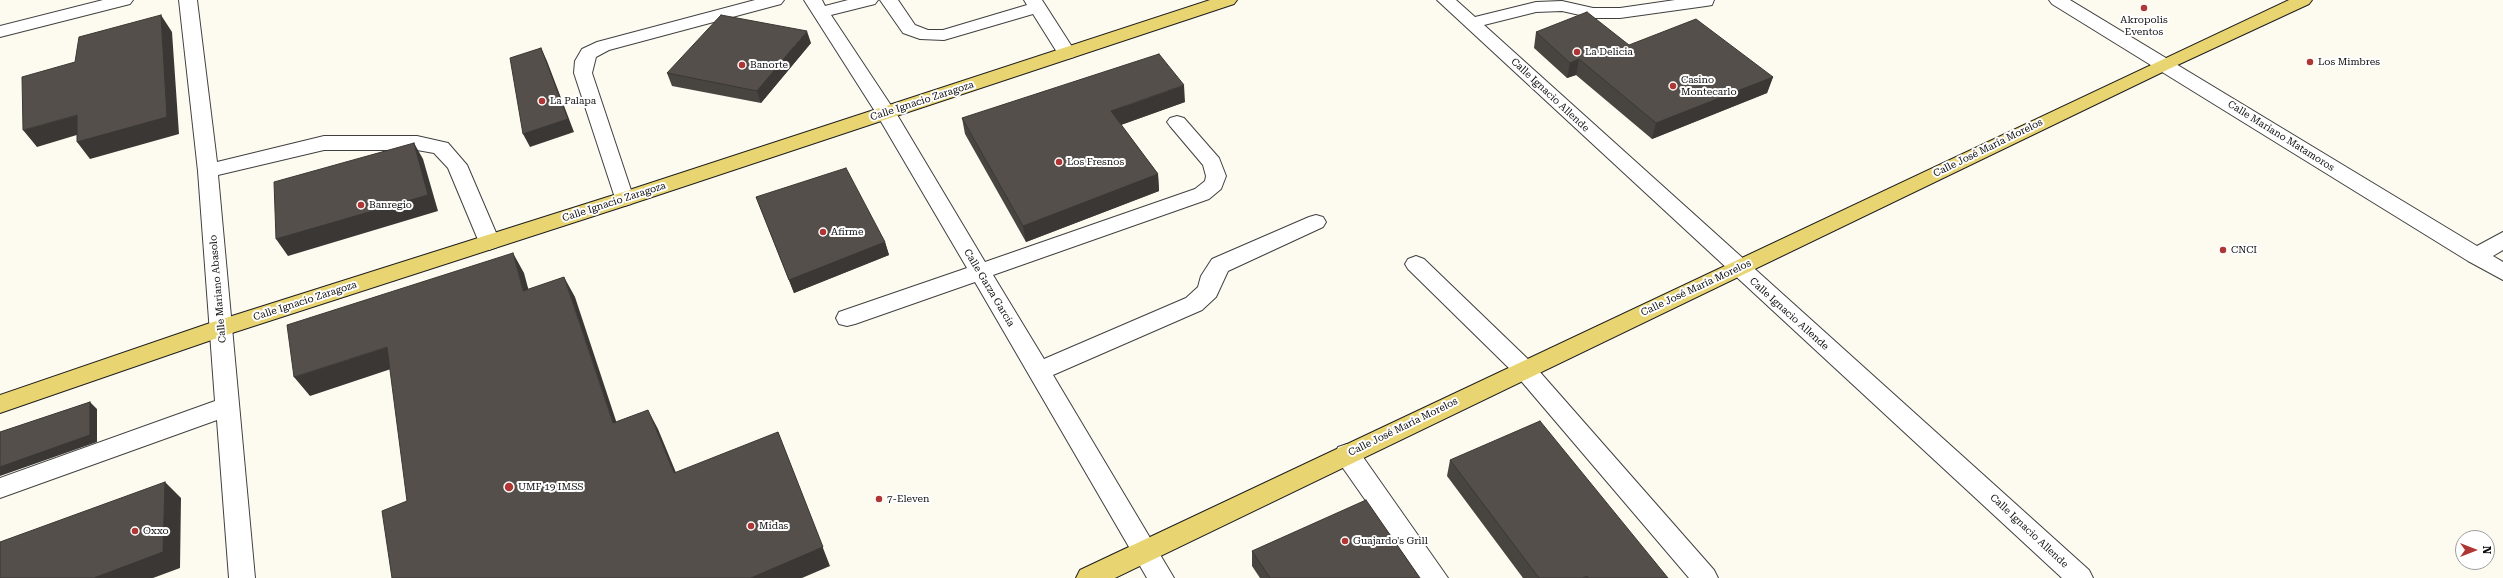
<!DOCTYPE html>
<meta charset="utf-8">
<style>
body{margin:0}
#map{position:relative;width:2503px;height:578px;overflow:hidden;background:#fdfbef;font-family:"Roboto Serif",serif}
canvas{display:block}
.north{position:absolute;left:2455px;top:530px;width:40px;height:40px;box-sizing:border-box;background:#fff;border:1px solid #9e9e9e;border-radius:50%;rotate:90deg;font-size:11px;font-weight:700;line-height:16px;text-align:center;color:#0d0d0d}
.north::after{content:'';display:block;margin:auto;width:14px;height:18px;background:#ae3634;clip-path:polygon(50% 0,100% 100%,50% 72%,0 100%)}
</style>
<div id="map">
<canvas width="2503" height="578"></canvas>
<div class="north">N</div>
</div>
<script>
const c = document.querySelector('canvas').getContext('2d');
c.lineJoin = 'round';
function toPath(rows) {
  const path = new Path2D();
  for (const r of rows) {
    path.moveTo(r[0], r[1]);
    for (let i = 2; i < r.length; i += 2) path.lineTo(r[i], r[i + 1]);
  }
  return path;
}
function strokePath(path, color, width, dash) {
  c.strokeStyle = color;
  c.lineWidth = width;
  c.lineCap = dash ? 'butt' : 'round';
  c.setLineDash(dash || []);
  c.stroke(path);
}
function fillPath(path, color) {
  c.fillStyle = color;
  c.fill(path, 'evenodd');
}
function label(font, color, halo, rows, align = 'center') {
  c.font = font + ' "Roboto Serif",serif';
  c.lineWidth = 4;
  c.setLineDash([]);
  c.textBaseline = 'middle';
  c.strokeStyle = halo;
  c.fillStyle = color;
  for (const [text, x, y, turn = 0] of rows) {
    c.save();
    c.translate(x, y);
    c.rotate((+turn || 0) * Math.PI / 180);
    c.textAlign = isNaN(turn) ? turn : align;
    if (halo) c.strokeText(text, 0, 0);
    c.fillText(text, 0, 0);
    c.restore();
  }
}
const minor = toPath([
 [103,0,133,0,130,4,0,37,0,26,103,0],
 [179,0,197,0,217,162,324,136,417,136,448,143,467,165,500,242,497,247,489,250,481,247,448,168,434,153,417,150,324,150,218,175,255,578,229,578,217,420,0,498,0,478,215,401,198,171,179,0],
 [755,0,784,0,781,4,609,50,596,57,592,73,634,199,631,204,624,206,617,204,574,73,575,61,582,49,597,42,755,0],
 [804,0,822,0,825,6,848,0,878,0,875,4,831,15,896,113,985,262,1195,189,1205,181,1206,176,1203,165,1170,126,1167,122,1170,118,1177,116,1184,118,1219,158,1226,176,1221,189,1209,199,993,275,1044,359,1186,298,1198,287,1201,276,1212,259,1309,217,1316,215,1323,217,1326,222,1323,227,1228,271,1216,297,1202,310,1053,375,1174,578,1147,578,975,282,855,324,847,326,839,324,836,318,839,312,967,268,876,113,804,0],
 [880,0,898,0,915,25,928,30,943,30,1027,5,1024,0,1042,0,1076,53,1074,57,1067,59,1060,57,1033,14,944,40,920,39,903,33,880,0],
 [1437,0,1456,0,1475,17,1536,2,1562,1,1593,8,1620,8,1675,0,1714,0,1712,5,1706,6,1620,18,1593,18,1562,11,1536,12,1484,25,2089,570,2093,578,2062,578,1437,0],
 [2049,0,2070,0,2477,246,2503,232,2503,250,2493,256,2503,262,2503,280,2468,261,2052,4,2049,0],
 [1416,256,1424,259,1532,363,1714,570,1718,578,1689,578,1516,375,1408,269,1405,264,1408,259,1416,256],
 [1347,444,1356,447,1448,578,1420,578,1338,461,1335,454,1338,447,1347,444]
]);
const major = toPath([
 [1210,0,1237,0,1234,4,631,204,229,334,0,413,0,395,213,322,617,194,1210,0],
 [2289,0,2312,0,2309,4,2171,68,1115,578,1076,578,1080,570,2289,0]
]);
strokePath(minor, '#404040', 2);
strokePath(major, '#1e1e1e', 2);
fillPath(minor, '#fff');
fillPath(major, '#e9d472');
fillPath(toPath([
 [1536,32,1629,45,1773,77,1767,93,1652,139,1576,75,1567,78,1534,48],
 [811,43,761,103,672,86,667,73],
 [1185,102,1121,125,1158,174,1159,191,1026,242,965,134,962,118],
 [756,197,885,242,889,255,794,293],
 [1450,460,1668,578,1523,578,1447,476],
 [1252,551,1420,578,1260,578,1252,566]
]), '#484440');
fillPath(toPath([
 [161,15,172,32,179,134,90,159,77,142],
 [807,31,811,43,761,103,757,91],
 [541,48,547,61,574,132,530,147,523,134],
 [1579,59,1576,75,1567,78,1570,63],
 [1773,77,1767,93,1652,139,1656,123],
 [1184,85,1185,102,1112,128,1111,111],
 [77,115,90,131,37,147,23,130],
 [414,143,423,159,438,211,288,256,276,239],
 [1158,174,1159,191,1026,242,1023,226],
 [885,242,889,255,794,293,789,280],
 [513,253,524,273,534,310,523,291],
 [564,277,575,297,623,442,613,423],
 [387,347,400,366,310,396,294,377],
 [90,402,97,409,97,442,0,476,0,467],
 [648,410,658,429,684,492,674,473],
 [778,432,830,566,802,578,751,578],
 [165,482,181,498,180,568,153,578,94,578]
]), '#3b3734');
const building = toPath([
 [1587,12,1629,45,1696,19,1773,77,1656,123,1579,59,1570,63,1536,32,1587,12],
 [161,15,167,117,77,142,77,115,23,130,22,77,75,62,79,37,161,15],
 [721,15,807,31,757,91,667,73,721,15],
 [541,48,568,119,523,134,510,58,541,48],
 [1159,54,1184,85,1111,111,1158,174,1023,226,962,118,1159,54],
 [414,143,428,195,276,239,274,182,414,143],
 [846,168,885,242,789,280,756,197,846,168],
 [513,253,523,291,564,277,613,423,648,410,674,473,778,432,823,547,751,578,392,578,382,511,407,501,387,347,294,377,287,325,513,253],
 [90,402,90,435,0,467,0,432,90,402],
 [1540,421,1668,578,1588,578,1587,576,1583,578,1539,578,1450,460,1540,421],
 [165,482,163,552,94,578,0,578,0,542,165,482],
 [1366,500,1420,578,1270,578,1252,551,1366,500]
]);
fillPath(building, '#544f4a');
strokePath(building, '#3b3734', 1);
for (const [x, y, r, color] of [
 [2144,8,4,"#ae3634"],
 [1577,52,4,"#ae3634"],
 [2310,62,4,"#ae3634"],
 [742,65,4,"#ae3634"],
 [1673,86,4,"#ae3634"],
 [542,101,4,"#ae3634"],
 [1059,162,4,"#ae3634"],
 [361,205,4,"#ae3634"],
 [823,232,4,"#ae3634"],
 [2223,250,4,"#ae3634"],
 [509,487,5,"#ae3634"],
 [879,499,4,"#ae3634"],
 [751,526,4,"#ae3634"],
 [135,531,4,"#ae3634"],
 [1345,541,4,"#ae3634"]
]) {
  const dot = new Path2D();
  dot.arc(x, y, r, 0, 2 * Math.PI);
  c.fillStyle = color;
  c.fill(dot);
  strokePath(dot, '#fff', 1.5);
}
label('10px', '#0d0d0d', '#fff', [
 ["Akropolis",2144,20,"center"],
 ["Eventos",2144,32,"center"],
 ["La Delicia",1585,52],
 ["Los Mimbres",2318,62],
 ["Banorte",750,65],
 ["Casino",1681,80],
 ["Montecarlo",1681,92],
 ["La Palapa",550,101],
 ["Los Fresnos",1067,162],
 ["Banregio",369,205],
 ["Afirme",831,232],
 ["CNCI",2231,250],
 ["UMF 19 IMSS",518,487],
 ["7-Eleven",887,499],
 ["Midas",759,526],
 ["Oxxo",143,531],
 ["Guajardo's Grill",1353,541]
], 'left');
label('10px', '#0d0d0d', '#fff', [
 ["Calle Ignacio Allende",1550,95,43],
 ["Calle Ignacio Zaragoza",922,101,-18],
 ["Calle Mariano Matamoros",2281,136,32],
 ["Calle José María Morelos",1988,148,-26],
 ["Calle Ignacio Zaragoza",614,202,-18],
 ["Calle Garza García",989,288,59],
 ["Calle José María Morelos",1696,288,-25],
 ["Calle Mariano Abasolo",218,289,-95],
 ["Calle Ignacio Zaragoza",305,301,-18],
 ["Calle Ignacio Allende",1789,314,42],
 ["Calle José María Morelos",1403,427,-26],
 ["Calle Ignacio Allende",2029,531,43]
]);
</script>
